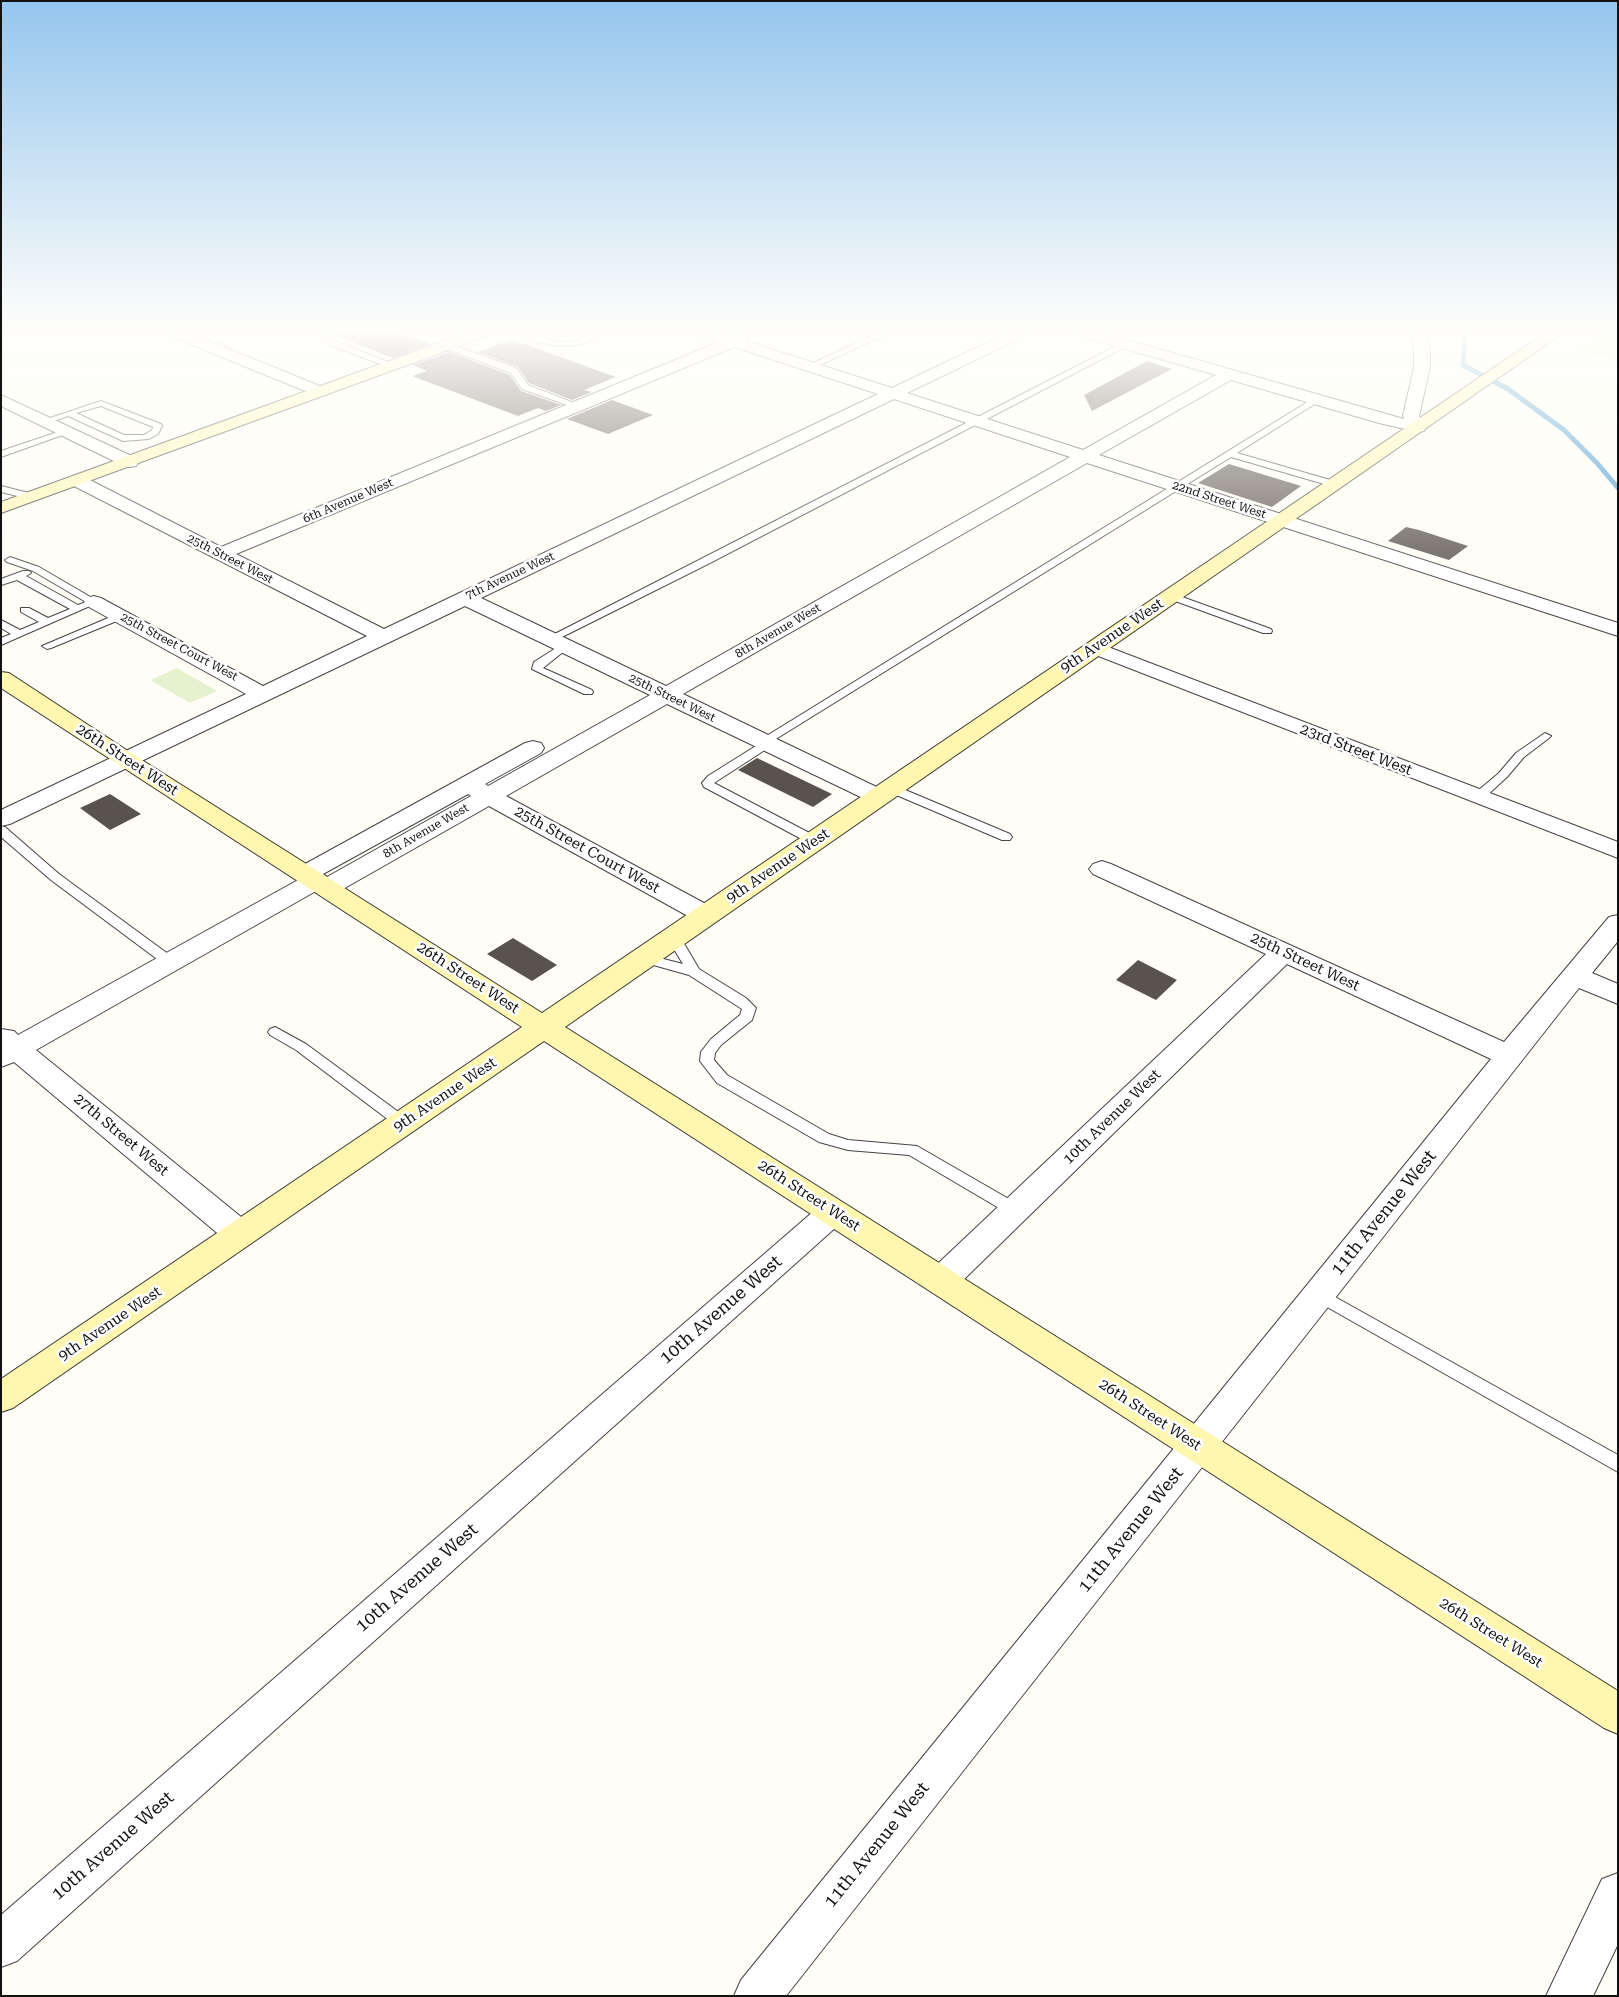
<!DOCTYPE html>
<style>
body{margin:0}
#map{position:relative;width:1619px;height:1997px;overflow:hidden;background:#fffdf5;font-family:"Roboto Serif",serif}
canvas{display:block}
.frame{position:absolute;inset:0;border:2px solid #111;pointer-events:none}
</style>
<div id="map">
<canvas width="1619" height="1997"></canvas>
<div class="frame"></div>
</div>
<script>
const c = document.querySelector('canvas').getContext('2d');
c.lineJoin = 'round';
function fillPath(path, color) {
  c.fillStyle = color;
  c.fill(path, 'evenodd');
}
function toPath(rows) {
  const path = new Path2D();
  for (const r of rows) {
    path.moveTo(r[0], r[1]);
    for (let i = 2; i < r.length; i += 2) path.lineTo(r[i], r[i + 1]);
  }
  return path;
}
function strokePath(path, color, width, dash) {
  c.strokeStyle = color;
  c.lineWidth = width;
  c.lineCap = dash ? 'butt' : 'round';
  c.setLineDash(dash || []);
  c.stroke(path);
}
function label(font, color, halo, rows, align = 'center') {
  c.font = font + ' "Roboto Serif",serif';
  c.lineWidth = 5;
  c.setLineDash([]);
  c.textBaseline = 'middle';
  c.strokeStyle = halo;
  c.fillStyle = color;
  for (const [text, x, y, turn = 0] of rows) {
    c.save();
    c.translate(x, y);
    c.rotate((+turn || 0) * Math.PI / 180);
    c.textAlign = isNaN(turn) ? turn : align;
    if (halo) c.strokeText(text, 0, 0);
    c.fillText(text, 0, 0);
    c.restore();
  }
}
fillPath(toPath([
 [1605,333,1618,334,1618,360,1580,351],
 [177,668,217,691,190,703,150,680]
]), '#e6f2cf');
strokePath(toPath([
 [1465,338,1463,365,1508,389,1564,430,1597,463,1618,488]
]), '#3f96cf', 5);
fillPath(toPath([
 [335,334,403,334,431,344,393,358,334,335],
 [511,340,527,345,616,377,584,390,592,392,572,400,529,383,518,367,478,352],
 [449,352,510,375,521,391,561,405,546,411,538,408,518,416,412,376,427,371,413,365],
 [1147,361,1172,369,1092,411,1084,395],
 [612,400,653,415,608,434,567,419],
 [1229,464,1301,486,1272,507,1198,483],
 [1406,527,1419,530,1468,546,1449,560,1388,541],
 [757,758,832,794,813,807,738,770],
 [110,794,141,814,110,830,80,808],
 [513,938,557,965,532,981,487,954],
 [1138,960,1177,980,1156,1000,1116,980]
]), '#5a524d');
const lane = toPath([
 [323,333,330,333,329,338,335,341,398,366,391,368,329,345,322,339,323,333],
 [529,333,537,333,538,337,558,342,576,341,596,333,607,333,580,345,558,346,532,340,529,333],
 [878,333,889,333,811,369,804,367,878,333],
 [1122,343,1129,345,706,565,554,641,546,641,545,639,1122,343],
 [444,344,450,344,511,366,517,369,528,385,582,406,575,408,522,389,511,373,444,348,444,344],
 [1314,398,1321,400,1237,453,1337,482,1337,486,1331,486,1231,457,771,742,771,746,714,783,819,838,821,841,819,844,811,844,704,787,702,783,708,776,759,744,760,740,1314,398],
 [101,401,161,424,162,426,158,434,149,439,123,441,68,416,45,424,41,421,101,401],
 [101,406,153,427,152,430,144,435,124,435,76,413,101,406],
 [64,430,71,432,1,457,1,451,64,430],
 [1,486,37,495,39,497,34,500,1,492,1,486],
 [10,557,39,567,99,602,1,645,1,638,11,634,1,628,1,620,20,630,39,622,21,612,21,608,29,608,48,618,70,609,17,580,1,585,1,579,23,571,29,571,31,573,26,576,78,605,86,602,33,571,7,562,5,560,10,557],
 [1171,593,1271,629,1272,631,1271,633,1263,633,1167,598,1167,594,1171,593],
 [120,613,125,616,124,618,51,648,47,649,42,646,120,613],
 [564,643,568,644,569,646,568,648,543,668,592,690,593,692,592,694,584,694,532,669,534,662,564,643],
 [1545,733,1551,736,1549,738,1524,757,1507,777,1482,800,1474,800,1472,797,1474,794,1499,773,1516,753,1545,733],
 [891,784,1010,834,1012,837,1010,840,1002,840,887,791,885,788,887,785,891,784],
 [1,826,5,827,59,874,175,959,177,962,175,965,165,965,51,880,1,837,1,826],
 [674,934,679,935,699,969,746,998,756,1008,752,1020,721,1045,715,1053,714,1060,727,1075,829,1134,848,1140,917,1146,1021,1206,1023,1210,1021,1214,1015,1216,1009,1214,909,1155,848,1150,819,1142,717,1083,700,1061,701,1052,711,1039,740,1015,742,1009,689,975,639,961,637,958,644,954,683,964,667,938,674,934],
 [275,1027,306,1044,408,1119,410,1123,408,1127,403,1128,398,1127,296,1050,270,1035,268,1032,270,1029,275,1027],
 [1319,1288,1618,1455,1618,1472,1313,1299,1311,1294,1313,1289,1319,1288]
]);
const street = toPath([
 [168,333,190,333,327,389,329,392,327,395,315,395,170,336,168,333],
 [699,333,745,336,748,339,746,341,892,388,1007,333,1027,333,1025,336,907,393,1083,450,1216,375,1080,336,1078,333,1103,333,1404,419,1403,416,1414,367,1414,350,1410,333,1426,333,1430,350,1430,367,1419,416,1426,427,1424,431,1418,432,1379,423,1231,380,1099,455,1618,623,1618,636,1087,463,683,694,887,792,891,797,887,802,879,804,871,802,667,704,506,796,715,909,719,915,715,921,706,923,697,921,489,806,336,893,327,896,318,893,316,891,36,1050,251,1225,256,1234,251,1243,240,1246,229,1243,14,1062,1,1067,1,1029,14,1031,18,1035,298,880,292,874,296,869,525,743,533,741,541,743,544,748,541,753,485,784,488,786,650,695,465,606,10,824,1,826,1,810,246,694,87,606,84,602,87,598,94,596,101,598,263,686,367,636,72,485,69,481,72,477,78,476,84,477,221,547,719,342,701,336,699,333],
 [734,347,878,394,384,629,236,554,734,347],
 [894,399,1070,457,666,686,481,598,894,399],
 [468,794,471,796,327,877,323,874,468,794],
 [1,395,136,458,139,462,136,466,130,467,124,466,1,406,1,395],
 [1095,642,1618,842,1618,858,1088,652,1084,648,1088,644,1095,642],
 [1102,861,1111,864,1504,1042,1609,917,1618,915,1618,941,1592,973,1618,984,1618,1004,1579,988,786,1996,734,1996,741,1980,1491,1059,1287,964,953,1290,941,1294,929,1290,925,1281,929,1272,1266,954,1093,874,1089,869,1093,864,1102,861],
 [833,1200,844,1204,849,1212,844,1220,17,1961,1,1967,1,1915,822,1204,833,1200],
 [1618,1873,1618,1944,1593,1996,1546,1996,1602,1879,1618,1873]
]);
const secondary = toPath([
 [466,333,489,333,487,336,1,513,1,502,466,333],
 [1545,333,1563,333,565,1027,1618,1691,1618,1734,1604,1728,544,1041,13,1408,1,1412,1,1379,522,1027,1,688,1,672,9,673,134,755,542,1013,1545,333]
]);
strokePath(lane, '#444', 2);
strokePath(street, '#444', 2);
strokePath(secondary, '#333', 2);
fillPath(lane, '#fff');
fillPath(street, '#fff');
fillPath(secondary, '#fff6b0');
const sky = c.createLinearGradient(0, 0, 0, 613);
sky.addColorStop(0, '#95c6ee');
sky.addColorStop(0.54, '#fffefa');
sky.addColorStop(1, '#fffefa00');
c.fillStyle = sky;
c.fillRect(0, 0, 1619, 613);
label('12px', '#111', '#fff', [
 ["22nd Street West",1219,500,18],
 ["6th Avenue West",348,501,-23],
 ["25th Street West",230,559,27],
 ["7th Avenue West",510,576,-25],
 ["8th Avenue West",778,631,-30],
 ["25th Street Court West",179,647,28],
 ["25th Street West",672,698,26],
 ["8th Avenue West",426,831,-30]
]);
label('15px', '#111', '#fff', [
 ["9th Avenue West",1112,636,-34],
 ["23rd Street West",1356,750,21],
 ["26th Street West",127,760,33],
 ["25th Street Court West",587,850,29],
 ["9th Avenue West",778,866,-34],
 ["25th Street West",1305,962,25],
 ["26th Street West",468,978,33],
 ["9th Avenue West",445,1095,-34],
 ["10th Avenue West",1112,1117,-44],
 ["27th Street West",121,1135,40],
 ["26th Street West",809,1196,33],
 ["9th Avenue West",110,1324,-34],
 ["26th Street West",1150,1415,33],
 ["26th Street West",1491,1633,32]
]);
label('18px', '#111', '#fff', [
 ["11th Avenue West",1384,1213,-51],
 ["10th Avenue West",721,1310,-41],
 ["11th Avenue West",1131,1530,-51],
 ["10th Avenue West",417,1578,-41],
 ["11th Avenue West",877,1845,-51],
 ["10th Avenue West",113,1846,-41]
]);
</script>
